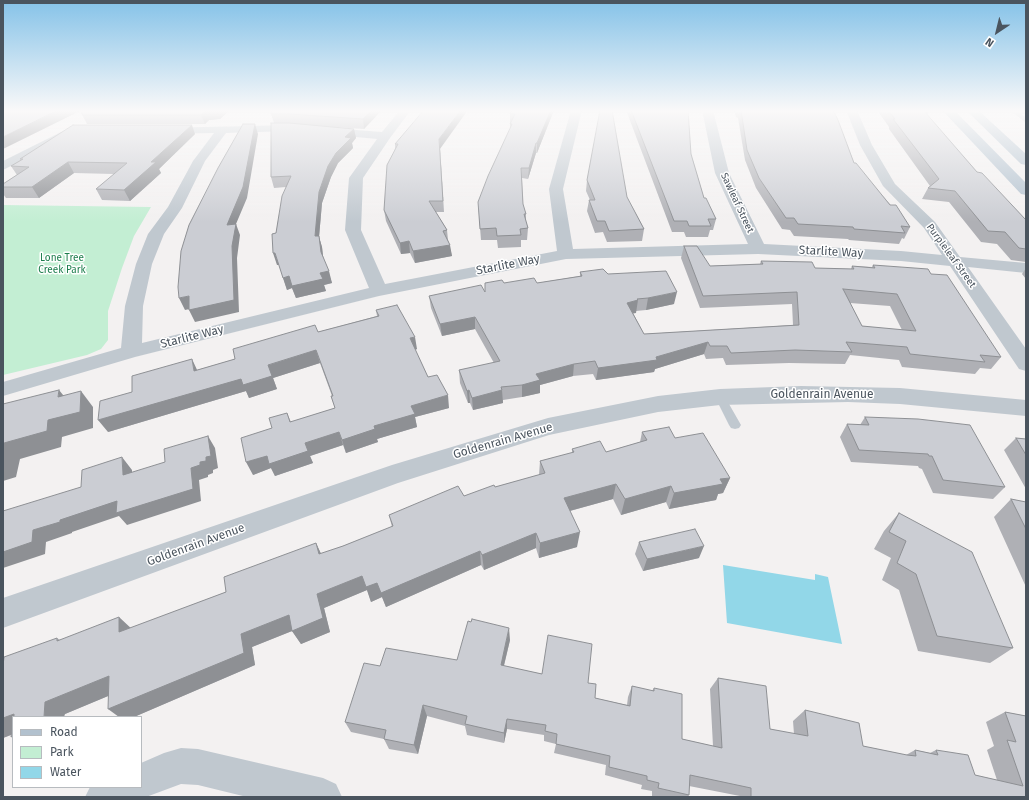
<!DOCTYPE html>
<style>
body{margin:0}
#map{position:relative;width:1029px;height:800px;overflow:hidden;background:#f3f1f1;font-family:"Fira Sans",sans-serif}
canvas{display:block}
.frame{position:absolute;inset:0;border:4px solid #4a545e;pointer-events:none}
.legend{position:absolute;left:12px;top:716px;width:130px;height:72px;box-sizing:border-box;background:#fff;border:1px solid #b7bbbf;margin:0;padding:5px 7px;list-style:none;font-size:12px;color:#4a545e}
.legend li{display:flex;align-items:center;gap:8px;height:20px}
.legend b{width:20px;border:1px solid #b7bbbf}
.north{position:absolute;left:977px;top:12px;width:40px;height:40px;-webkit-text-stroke:3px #fff;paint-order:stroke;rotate:215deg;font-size:11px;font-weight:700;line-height:16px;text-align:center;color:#4a545e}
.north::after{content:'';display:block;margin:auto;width:14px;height:18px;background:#4a545e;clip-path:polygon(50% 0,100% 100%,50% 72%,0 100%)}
</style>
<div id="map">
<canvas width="1029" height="800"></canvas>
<div class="frame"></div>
<ul class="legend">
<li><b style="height:5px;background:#b2c1ce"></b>Road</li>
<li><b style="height:11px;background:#c3eed3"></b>Park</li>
<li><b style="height:11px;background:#92d7e8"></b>Water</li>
</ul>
<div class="north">N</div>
</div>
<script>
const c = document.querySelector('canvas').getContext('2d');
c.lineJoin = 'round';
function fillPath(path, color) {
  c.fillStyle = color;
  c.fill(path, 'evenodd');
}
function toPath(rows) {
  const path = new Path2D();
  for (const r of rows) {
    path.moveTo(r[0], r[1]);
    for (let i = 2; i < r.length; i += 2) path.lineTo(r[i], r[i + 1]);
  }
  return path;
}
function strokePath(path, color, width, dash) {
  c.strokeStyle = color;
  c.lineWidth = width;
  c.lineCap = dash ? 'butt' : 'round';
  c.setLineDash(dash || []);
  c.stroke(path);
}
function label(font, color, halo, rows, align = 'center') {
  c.font = font + ' "Fira Sans",sans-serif';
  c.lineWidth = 3;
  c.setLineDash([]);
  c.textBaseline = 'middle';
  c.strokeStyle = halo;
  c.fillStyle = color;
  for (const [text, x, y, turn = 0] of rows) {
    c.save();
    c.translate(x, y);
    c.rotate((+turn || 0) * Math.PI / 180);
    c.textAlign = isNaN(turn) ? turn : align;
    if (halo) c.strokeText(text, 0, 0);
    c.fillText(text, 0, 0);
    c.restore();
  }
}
fillPath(toPath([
 [3,205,151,207,134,236,122,268,108,311,108,340,101,349,87,355,3,375]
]), '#c3eed3');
fillPath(toPath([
 [723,565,815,580,815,574,828,577,842,644,727,623]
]), '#92d7e8');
fillPath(toPath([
 [1017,110,1026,118,1026,123,1011,111,1017,110],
 [720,393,724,394,725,397,741,425,739,428,735,429,731,428,729,425,715,397,716,394,720,393]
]), '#c0c8cf');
fillPath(toPath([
 [400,110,411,110,390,138,363,178,361,230,385,284,557,251,549,189,571,110,582,110,563,189,573,249,748,244,715,173,702,110,713,110,729,173,764,244,901,251,942,255,924,228,883,186,860,145,846,110,857,110,872,145,895,184,935,222,960,257,1026,263,1026,273,968,267,1026,349,1026,371,1019,369,950,266,901,261,758,254,566,259,379,296,135,357,3,396,3,382,121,348,125,306,136,264,148,234,168,207,193,161,214,133,164,134,160,132,158,130,160,128,292,125,382,132,400,110],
 [292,131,377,139,349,178,345,230,369,288,142,343,143,306,152,264,164,234,182,208,205,161,226,133,292,131],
 [1006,110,1026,110,1026,114,1011,113,1006,110],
 [61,132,65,133,67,136,65,139,3,170,3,161,61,132],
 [801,386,900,388,1026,400,1026,416,900,404,848,402,720,405,658,412,549,435,398,483,3,628,3,598,392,465,548,418,658,396,720,389,801,386],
 [181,748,198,749,323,778,336,784,342,797,247,797,198,785,181,784,146,797,85,797,90,787,141,787,141,763,164,753,181,748]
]), '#c0c8cf');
fillPath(toPath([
 [942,110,954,110,1026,183,1026,195,1021,194,942,110],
 [966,110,978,110,1026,154,1026,165,1021,164,966,110]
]), '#b2c1ce');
fillPath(toPath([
 [3,110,230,110,220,119,209,120,205,124,87,124,80,111],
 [271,110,382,110,364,129,333,127,354,129,356,138,352,143,353,148,338,163,331,177,322,203,319,237,322,247,323,258,332,283,324,285,326,291,296,298,292,288,287,290,279,265,277,265,276,233,286,187,274,188,271,177,274,123,271,114],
 [512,110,554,110,537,153,536,153,528,179,522,178,523,204,526,214,526,222,528,228,527,240,521,240,521,247,498,248,497,240,481,240,478,202,510,129,510,114],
 [626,110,688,110,691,154,704,198,716,219,713,230,710,230,708,237,686,237,684,232,672,232],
 [734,110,833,110,854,163,910,227,904,239,902,238,899,244,849,240,848,239,794,236,790,230,782,229,756,188,745,160,738,118,736,117],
 [877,110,926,110,928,113,927,115,977,172,1026,220,1026,262,1011,260,997,244,981,242,949,202,922,199,928,188,930,186,889,129,889,127],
 [195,134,159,169,161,173,130,201,102,200,96,189,114,174,74,173,39,198,6,198,3,194,3,184,17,175,11,166,21,160,20,159],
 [395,144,440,149,444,212,436,212,447,230,448,240,452,256,415,263,410,253,401,254,386,221,384,210,395,148],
 [587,180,627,197,644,229,642,241,607,242,603,232,595,233,587,211,589,200,590,200,586,191],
 [684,246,710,266,760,264,761,261,815,268,851,269,852,266,872,267,873,265,931,274,1001,357,991,369,980,368,975,374,902,367,899,360,850,355,845,364,789,363,726,365,723,358,706,359,704,354,655,369,654,372,596,380,593,374,573,376,540,385,540,393,522,397,503,400,503,403,473,410,470,403,468,403,460,383,459,370,494,363,475,329,442,336,431,308,429,296,485,292,504,283,537,283,580,276,580,272,608,274,674,304,646,310,636,311,636,313,633,313,644,334,793,325,792,304,700,308,681,258],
 [850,303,890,306,902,330,862,326],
 [1026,268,1026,279,1022,274],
 [376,310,417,349,415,350,428,377,449,408,415,417,417,427,377,439,378,442,346,453,343,445,310,456,313,463,275,476,271,468,253,475,272,428,287,413,291,422,335,408,331,396,332,396,320,363,273,378,277,389,249,398,246,391,108,432,132,392,197,370,235,359,318,332,377,316],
 [865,417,1005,487,993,499,933,493,922,469,919,468,918,466,851,462,840,437,847,424,860,425],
 [642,432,675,438,730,478,723,493,718,494,716,500,669,509,666,502,621,515,613,499,570,511,577,547,539,558,536,548,484,570,481,565,386,607,382,597,371,602,367,590,324,608,330,632,301,644,292,631,252,647,255,665,134,717,119,717,108,696,65,714,13,717,13,737,11,737,11,735,3,738,3,666,57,638,60,640,131,628,226,592,316,543,321,554,343,546,392,527,389,515,464,496,495,487,539,475,540,461,572,453,572,449,606,452,640,442],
 [1016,438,1026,439,1026,489,1004,450],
 [1011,499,1026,502,1026,587,994,517],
 [899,513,1013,648,990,663,918,651,899,590,882,580,891,558,874,549,884,531],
 [639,542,699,558,643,571,635,554],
 [510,640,504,666,542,674,588,683,595,698,627,705,628,697,632,686,652,691,654,688,682,739,713,746,710,689,718,678,770,729,794,734,793,721,805,710,863,746,906,755,915,750,930,753,936,750,975,775,997,780,987,750,994,746,986,722,1005,712,1026,716,1026,797,740,797,740,796,689,786,689,795,687,797,657,797,652,796,652,791,641,789,642,785,605,775,606,765,554,753,556,744,544,741,544,735,507,729,504,743,467,735,465,726,427,716,418,754,389,749,384,739,351,732,345,722,380,666,457,660]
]), '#afb0b5');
fillPath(toPath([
 [58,110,79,110,80,111,3,149,3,137],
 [230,110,220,119,209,120,205,124,201,115,206,111],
 [372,110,382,110,364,129,363,119],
 [461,110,468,110,440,149,444,212,439,139],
 [551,110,554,110,537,153,537,143],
 [255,124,258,134,247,198,236,224,240,235,237,258,239,312,195,322,189,310,227,225],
 [192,125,195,134,159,169,161,173,130,201,124,190,151,162],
 [354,129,356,138,352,143,353,148,338,163,331,177,322,203,319,237,322,247,324,264,315,236,319,192,328,166,345,137],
 [536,143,536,153,528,179,529,168],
 [68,162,74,173,39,198,32,187],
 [409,241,410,253,401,254,400,243],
 [450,245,452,256,415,263,413,251],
 [273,253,275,253,279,265,277,265],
 [329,271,332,283,324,285,326,291,296,298,292,288,287,290,283,278,289,276,320,273],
 [677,292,674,304,646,310,648,298],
 [189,296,194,308,185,310,179,298],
 [638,300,636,313,625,315,627,303],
 [475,317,475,329,442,336,440,324],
 [415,337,417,349,412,351,410,338],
 [708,342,704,354,655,369,654,372,596,380,598,368,656,357],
 [316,350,320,363,273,378,277,389,249,398,246,391,108,432,98,420],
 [192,359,198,372,194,371],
 [574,364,573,376,540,385,540,393,522,397,522,385,536,374],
 [59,390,72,406,58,397],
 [469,390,470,403,468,403,467,391],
 [502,390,503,403,473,410,472,398],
 [81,391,93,407,93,428,62,437,61,447,20,459,16,477,3,481,3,449,4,443,48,420],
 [448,395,449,408,415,417,417,427,377,439,378,442,346,453,342,440,374,426,411,406],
 [339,432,343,445,310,456,313,463,275,476,271,468,253,475,246,462],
 [208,436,215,448,218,468,213,470,213,473,208,475,208,477,199,480,201,501,127,525,119,516,72,532,72,533,46,542,45,554,3,568,3,552,33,530,191,468,200,462,206,457],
 [122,457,132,470,132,488,123,475],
 [730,478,723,493,718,494,716,500,669,509,674,493,720,479],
 [616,484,613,499,562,513,564,498],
 [671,486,666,502,621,515,625,499],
 [580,532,577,547,539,558,540,543],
 [536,533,536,548,484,570,482,555],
 [316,543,323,558,319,554],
 [704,546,699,558,643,571,647,559],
 [480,551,481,565,386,607,382,597,371,602,367,590,324,608,330,632,301,644,292,631,317,594,362,576,377,583],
 [289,615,297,629,252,647,255,665,134,717,119,717,108,709,241,634],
 [119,617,134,631,119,632],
 [509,628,510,640,501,677,501,665],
 [109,676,125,689,65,714,64,717,44,717,45,702],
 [423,705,427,716,418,754,414,745],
 [14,714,20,717,13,717,13,734,3,738,3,718],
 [507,719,507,729,504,743,504,733]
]), '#8e9094');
const building = toPath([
 [3,110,58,110,3,137,3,110],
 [80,110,209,110,206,111,201,115,83,115,80,110],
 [271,110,372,110,363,119,290,114,271,114,271,110],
 [424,110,461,110,439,139,443,201,429,201,447,230,443,231,450,245,413,251,409,241,400,243,384,210,387,165,398,144,395,144,424,110],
 [512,110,551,110,537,143,536,143,529,168,521,168,523,204,526,214,524,214,528,228,520,229,521,235,497,236,496,228,480,229,478,202,488,176,512,124,510,124,515,114,510,114,512,110],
 [600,110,612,110,627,197,644,229,609,231,605,221,597,221,589,200,595,200,587,180,600,110],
 [631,110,688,110,691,154,704,198,706,198,716,219,708,219,711,226,689,226,687,221,674,221,631,110],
 [741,110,833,110,838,120,854,163,856,163,890,205,896,205,910,227,901,226,905,233,854,229,853,227,798,224,794,218,786,218,759,178,747,150,741,110],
 [888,110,926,110,928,113,925,112,977,172,982,173,1026,220,1026,249,1019,248,1005,232,988,231,955,191,928,188,939,179,893,119,895,119,888,110],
 [271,123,289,123,354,129,345,137,351,138,336,153,328,166,319,192,315,236,319,236,321,252,329,271,320,273,323,279,292,286,289,276,283,278,275,253,273,253,272,234,276,233,282,196,291,176,271,177,271,123],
 [243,124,255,124,243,187,227,225,236,224,232,246,234,300,189,310,189,296,179,298,178,287,181,251,189,225,218,168,243,124],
 [73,125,192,125,151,162,156,162,124,190,96,189,127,163,68,162,32,187,3,187,3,184,29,167,11,166,23,159,20,159,73,125],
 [684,246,697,246,710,266,763,264,761,261,812,262,815,268,854,269,852,266,875,268,873,265,928,269,931,274,947,275,1001,357,980,355,985,362,910,354,907,347,846,342,852,352,795,350,731,353,727,346,710,346,708,342,656,357,657,360,598,368,595,361,574,364,536,374,540,380,522,385,501,387,502,390,472,398,469,390,467,391,459,370,500,361,475,317,440,324,429,296,481,285,485,292,485,283,502,280,504,283,534,278,537,283,582,276,580,272,603,269,608,274,666,271,677,292,648,298,637,299,638,300,627,303,644,334,799,325,797,292,703,296,684,246],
 [843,289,897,294,916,331,862,326,843,289],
 [397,305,415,337,410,338,428,377,437,375,448,395,411,406,415,414,374,426,375,429,342,440,339,432,305,443,308,451,269,464,267,456,246,462,241,438,272,428,269,418,287,413,290,422,335,408,331,396,333,396,316,350,268,365,272,376,243,385,241,379,98,420,100,401,132,392,132,376,192,359,194,371,235,359,233,349,315,325,318,332,379,316,376,310,397,305],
 [59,390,58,397,81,391,80,412,48,420,47,431,4,443,3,449,3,404,59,390],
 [865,417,918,419,970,425,1005,487,943,480,932,456,929,456,928,454,859,450,847,424,869,425,865,417],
 [669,427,675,438,703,433,730,478,720,479,723,484,674,493,671,486,625,499,616,484,564,498,580,532,540,543,536,533,482,555,480,551,381,593,377,583,366,587,362,576,317,594,323,618,292,631,289,615,241,634,244,653,108,709,109,676,45,702,44,717,14,717,14,714,3,718,3,666,4,657,57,638,57,641,119,617,119,632,226,592,224,577,316,543,319,554,343,546,393,526,389,515,458,486,464,496,494,485,495,487,545,473,540,461,574,452,572,449,600,441,606,452,647,440,642,432,669,427],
 [208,436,211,456,206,457,206,461,200,462,200,465,191,468,193,489,116,513,117,501,60,520,60,522,33,530,32,542,3,552,3,511,81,487,82,470,122,457,123,475,165,462,164,449,208,436],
 [1016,438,1026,439,1026,455,1016,438],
 [1011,499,1026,502,1026,529,1011,499],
 [899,513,972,552,1013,648,937,636,916,574,897,563,906,541,889,532,899,513],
 [695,529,704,546,647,559,639,542,695,529],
 [472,619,509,628,501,665,542,674,548,635,592,644,588,683,596,684,595,698,630,706,632,686,654,691,654,688,682,694,682,739,722,748,718,678,766,686,770,729,808,736,805,710,859,723,863,746,907,755,916,756,915,750,938,755,936,750,968,755,975,775,1023,786,1007,740,1016,742,1005,712,1026,716,1026,797,751,797,751,788,690,775,689,795,658,788,659,783,647,780,647,776,609,767,610,756,556,744,557,734,545,731,546,725,507,719,504,733,465,724,467,716,423,705,414,745,384,739,386,730,345,722,364,663,380,666,386,648,457,660,468,621,471,622,472,619],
 [13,722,13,736,11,737,13,722]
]);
fillPath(building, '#cbcdd3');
strokePath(building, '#8e9094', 1);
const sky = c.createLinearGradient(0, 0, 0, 222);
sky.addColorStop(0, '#85c2e8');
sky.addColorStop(0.5, '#faf9f9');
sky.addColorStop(1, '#faf9f900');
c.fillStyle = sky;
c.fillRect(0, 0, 1029, 222);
label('10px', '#4a545e', '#fff', [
 ["Sawleaf Street",737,203,65],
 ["Purpleleaf Street",951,256,54]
]);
label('10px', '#1c7d4c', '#fff', [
 ["Lone Tree",62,258],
 ["Creek Park",62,270]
]);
label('12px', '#4a545e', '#fff', [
 ["Starlite Way",831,252,3],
 ["Starlite Way",508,265,-11],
 ["Starlite Way",192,337,-14],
 ["Goldenrain Avenue",822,395],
 ["Goldenrain Avenue",503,441,-16],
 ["Goldenrain Avenue",196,545,-20]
]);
</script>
